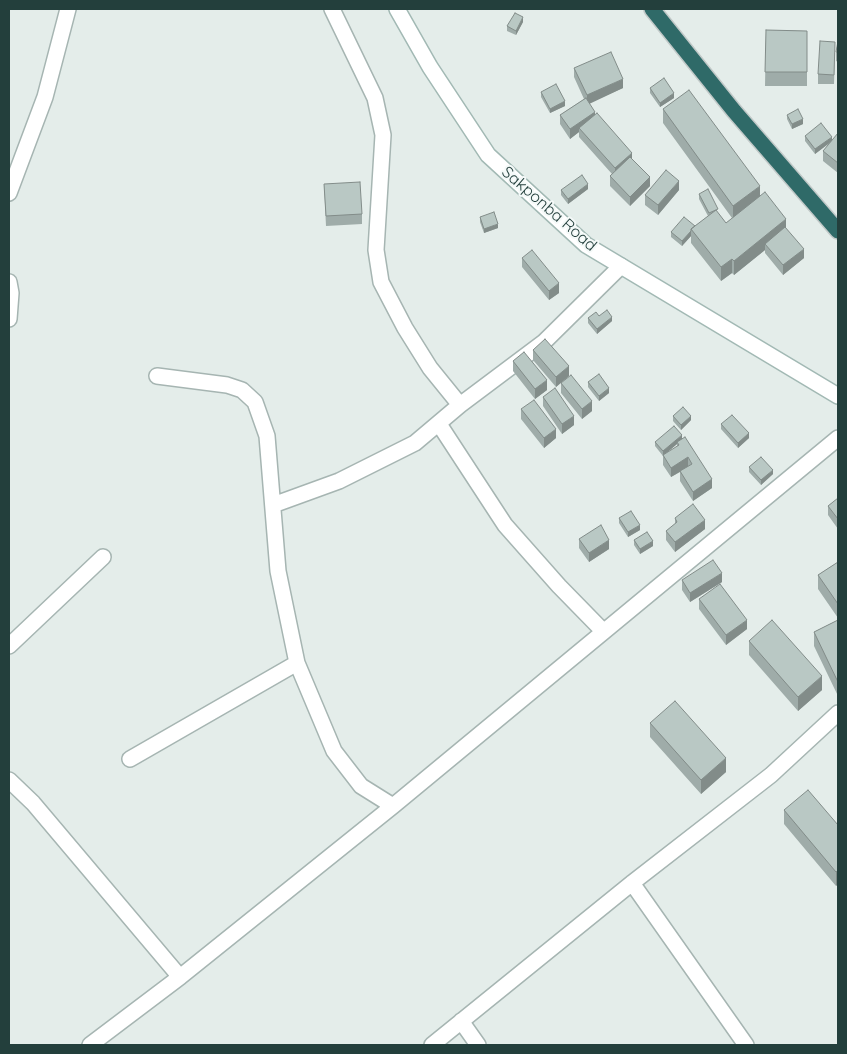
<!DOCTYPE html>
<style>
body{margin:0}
#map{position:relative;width:847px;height:1054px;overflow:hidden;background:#e4edea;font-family:Quicksand,sans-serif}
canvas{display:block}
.frame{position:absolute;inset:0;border:10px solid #233f3c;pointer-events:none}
</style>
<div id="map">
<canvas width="847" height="1054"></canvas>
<div class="frame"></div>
</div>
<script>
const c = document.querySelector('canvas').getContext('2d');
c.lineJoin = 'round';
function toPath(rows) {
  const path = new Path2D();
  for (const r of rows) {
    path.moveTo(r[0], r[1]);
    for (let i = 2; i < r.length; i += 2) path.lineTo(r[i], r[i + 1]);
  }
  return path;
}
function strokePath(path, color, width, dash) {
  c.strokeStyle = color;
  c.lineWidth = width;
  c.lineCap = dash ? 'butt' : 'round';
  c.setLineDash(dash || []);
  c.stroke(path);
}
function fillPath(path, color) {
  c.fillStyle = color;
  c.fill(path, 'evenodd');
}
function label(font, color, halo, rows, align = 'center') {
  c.font = font + ' Quicksand,sans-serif';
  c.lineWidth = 4;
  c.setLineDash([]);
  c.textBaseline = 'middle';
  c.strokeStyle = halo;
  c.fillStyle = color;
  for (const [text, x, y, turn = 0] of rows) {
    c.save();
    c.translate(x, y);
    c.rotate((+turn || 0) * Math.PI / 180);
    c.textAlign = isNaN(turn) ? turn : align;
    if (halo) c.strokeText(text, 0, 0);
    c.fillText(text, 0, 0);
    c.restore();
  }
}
const street = toPath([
 [332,9,375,98,383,135,376,250,381,282,405,328,430,368,460,405],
 [9,193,45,97,68,9],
 [9,282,11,293,9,319],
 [157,376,227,385,242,390,255,402,267,436,278,571,297,663,334,751,361,786,393,806],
 [439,424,505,525,559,586,603,631],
 [273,505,339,481,415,443,460,405,544,342,621,266],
 [9,646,103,557],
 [130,759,297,663],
 [9,780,33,803,180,977],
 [632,883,746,1045],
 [461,1021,478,1045],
 [90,1045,180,977,393,806,838,438],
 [432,1045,632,883,771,775,838,713]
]);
const secondary = toPath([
 [397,9,430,67,488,155,586,245,838,396]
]);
const highway = toPath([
 [652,9,734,111,838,231]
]);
strokePath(street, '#a6b5b2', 18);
strokePath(secondary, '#a2b9b4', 18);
strokePath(highway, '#c1c9c8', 18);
strokePath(street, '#fff', 15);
strokePath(secondary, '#fff', 15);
strokePath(highway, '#2f6a68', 15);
fillPath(toPath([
 [523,22,516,35,507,31,507,26],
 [766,30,807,31,807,86,765,86],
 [838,41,838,62,836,61,836,52],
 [835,52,834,84,818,84,818,74],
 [574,68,623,88,589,103,595,114,632,159,650,186,630,206,610,186,610,176,612,174,579,137,579,132,570,139,560,124,560,115,584,99,574,77],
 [650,88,674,98,660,107,650,93],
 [541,92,565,106,550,113,541,97],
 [663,109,760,197,786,228,804,258,783,275,765,253,765,250,734,275,732,273,721,281,691,243,691,236,682,246,671,237,671,232,695,226,708,216,699,199,699,194,718,213,726,223,732,218,663,123],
 [787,115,803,124,792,129,787,119],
 [838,133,838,173,823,161,823,151,831,142,815,154,805,141,805,136,832,141],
 [324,184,362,214,362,224,326,226],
 [588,189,568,204,561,195,561,190],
 [679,190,658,215,645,205,645,195],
 [480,217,498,228,484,233,480,222],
 [522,258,559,293,549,300,522,267],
 [588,318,612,321,597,334,588,323],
 [533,350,569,376,556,387,533,360],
 [513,361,547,390,535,399,513,371],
 [588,382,609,393,599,401,588,387],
 [561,383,592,411,582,419,561,393],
 [543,397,574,425,562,434,543,406],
 [521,409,556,438,544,448,521,419],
 [673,416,691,420,681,430,673,421],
 [721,424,749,438,738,448,721,429],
 [682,439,712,488,693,501,680,481,680,472,671,477,663,465,663,456,655,446,655,442],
 [677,444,677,447,664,455],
 [749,467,773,474,761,485,749,472],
 [838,498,838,529,828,515,828,506],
 [619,518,640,530,628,537,619,523],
 [675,518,705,529,675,552,666,540,666,531,675,524],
 [579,539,609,549,589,562,579,548],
 [634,540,653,546,640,554,634,545],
 [838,562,838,618,818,589,818,575],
 [682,580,722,582,690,602,682,590],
 [699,599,747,629,726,645,699,609],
 [838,620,838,696,814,646,814,632],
 [749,641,822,690,798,711,749,655],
 [650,723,726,772,701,794,650,737],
 [784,810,838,825,838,884,836,886,784,824]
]), '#9faca9');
fillPath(toPath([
 [523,17,523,22,516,35,516,31],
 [623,79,623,88,587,105,587,95],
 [674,93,674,98,660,107,660,103],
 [565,101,565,106,550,113,550,109],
 [595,112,595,122,579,128,579,132,570,139,570,129],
 [803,119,803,124,792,129,792,124],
 [832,137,832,141,815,154,815,149],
 [632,153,632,163,615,178,615,168],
 [650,177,650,186,630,206,630,197],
 [679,181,679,190,658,215,658,205],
 [588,184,588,189,568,204,568,199],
 [760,186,760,200,733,220,733,206],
 [786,219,786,233,765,244,765,250,734,275,734,261],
 [498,224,498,228,484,233,484,229],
 [691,231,691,236,682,246,682,241],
 [804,249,804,258,783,275,783,265],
 [732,259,732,273,721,281,721,267],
 [559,283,559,293,549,300,549,291],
 [612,317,612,321,597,334,597,329],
 [569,366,569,376,556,387,556,377],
 [547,380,547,390,535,399,535,389],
 [609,388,609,393,599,401,599,396],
 [592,401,592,411,582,419,582,409],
 [574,416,574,425,562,434,562,424],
 [691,416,691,420,681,430,681,425],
 [556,429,556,438,544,448,544,438],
 [749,433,749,438,738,448,738,443],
 [682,435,682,440,677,442,677,444,663,456,663,451],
 [688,457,688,467,671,477,671,468],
 [773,470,773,474,761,485,761,480],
 [712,479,712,488,693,501,693,492],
 [705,520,705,529,675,552,675,542],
 [640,525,640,530,628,537,628,532],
 [609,540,609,549,589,562,589,553],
 [653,541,653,546,640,554,640,549],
 [722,573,722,582,690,602,690,593],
 [747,620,747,629,726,645,726,635],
 [822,676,822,690,798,711,798,697],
 [726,758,726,772,701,794,701,780],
 [838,870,838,884,836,886,836,872]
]), '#828c89');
const building = toPath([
 [515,13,523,17,516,31,507,26,515,13],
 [766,30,807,31,807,72,765,72,766,30],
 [820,41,835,42,834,75,818,74,820,41],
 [838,41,838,52,836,52,838,41],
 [611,52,623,79,587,95,574,68,611,52],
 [664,78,674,93,660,103,650,88,664,78],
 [556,84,565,101,550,109,541,92,556,84],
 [689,90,760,186,733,206,663,109,689,90],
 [586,98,595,112,570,129,560,115,586,98],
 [798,109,803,119,792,124,787,115,798,109],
 [597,113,632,153,615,168,579,128,597,113],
 [821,123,832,137,815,149,805,136,821,123],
 [838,133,838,163,823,151,838,133],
 [630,157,650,177,630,197,610,176,630,157],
 [666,170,679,181,658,205,645,195,666,170],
 [582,175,588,184,568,199,561,190,582,175],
 [360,182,362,214,326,216,324,184,360,182],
 [708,189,718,209,709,213,699,194,708,189],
 [765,192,786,219,734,261,732,259,721,267,691,229,716,210,726,223,765,192],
 [494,212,498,224,484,229,480,217,494,212],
 [684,217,695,226,691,229,691,231,682,241,671,232,684,217],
 [785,227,804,249,783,265,765,244,785,227],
 [532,250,559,283,549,291,522,258,532,250],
 [607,310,612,317,597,329,588,318,596,312,599,316,607,310],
 [545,339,569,366,556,377,533,350,545,339],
 [524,352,547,380,535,389,513,361,524,352],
 [599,374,609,388,599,396,588,382,599,374],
 [571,375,592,401,582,409,561,383,571,375],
 [555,388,574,416,562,424,543,397,555,388],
 [534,400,556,429,544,438,521,409,534,400],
 [683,407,691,416,681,425,673,416,683,407],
 [732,415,749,433,738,443,721,424,732,415],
 [674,426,682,435,663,451,655,442,674,426],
 [685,437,712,479,693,492,680,471,692,464,688,457,671,468,663,455,679,445,677,442,685,437],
 [761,457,773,470,761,480,749,467,761,457],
 [838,498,838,519,828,506,838,498],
 [693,504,705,520,675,542,666,531,677,522,675,518,693,504],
 [631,511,640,525,628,532,619,518,631,511],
 [601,525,609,540,589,553,579,539,601,525],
 [647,532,653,541,640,549,634,540,647,532],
 [713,560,722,573,690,593,682,580,713,560],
 [838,562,838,604,818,575,838,562],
 [720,584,747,620,726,635,699,599,720,584],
 [772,620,822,676,798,697,749,641,772,620],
 [838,620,838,682,814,632,838,620],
 [675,701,726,758,701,780,650,723,675,701],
 [808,790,838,825,838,870,836,872,784,810,808,790]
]);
fillPath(building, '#b9c8c4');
strokePath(building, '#828c89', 1);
label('16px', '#233f3c', '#f4f9f8', [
 ["Sakponba Road",549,209,41]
]);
</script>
